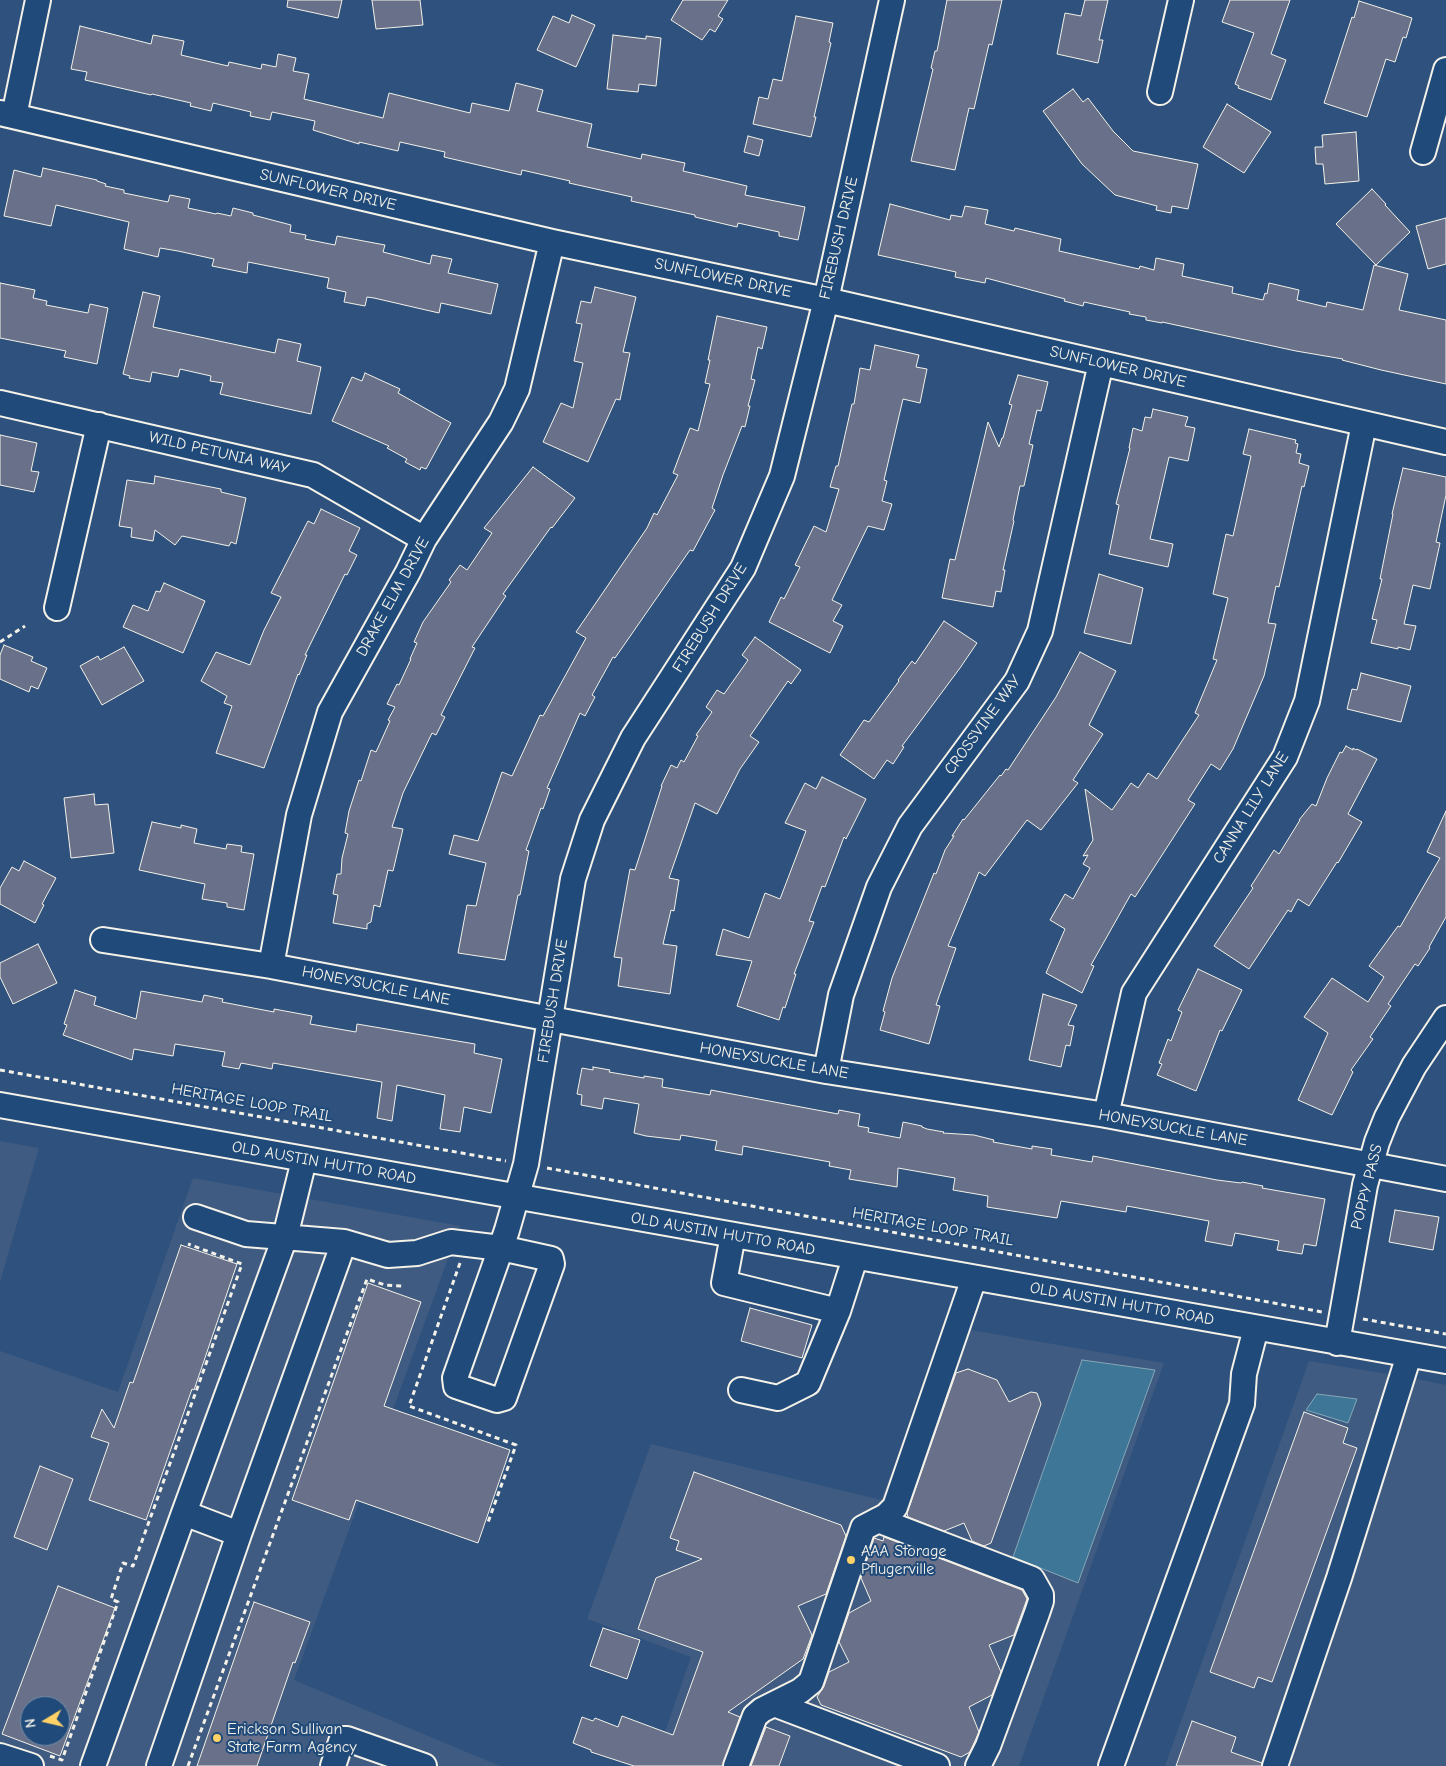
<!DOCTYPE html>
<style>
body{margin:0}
#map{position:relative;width:1446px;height:1766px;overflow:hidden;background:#2e527d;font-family:"Comic Neue",sans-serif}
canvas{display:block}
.north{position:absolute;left:20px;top:1696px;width:50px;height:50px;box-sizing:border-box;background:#1f4a7a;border:1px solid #748da6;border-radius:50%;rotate:261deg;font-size:14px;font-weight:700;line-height:20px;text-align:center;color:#f4f1e8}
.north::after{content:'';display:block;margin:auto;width:18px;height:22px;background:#ffd166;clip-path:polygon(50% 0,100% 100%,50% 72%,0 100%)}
</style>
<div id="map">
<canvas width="1446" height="1766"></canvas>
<div class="north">N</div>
</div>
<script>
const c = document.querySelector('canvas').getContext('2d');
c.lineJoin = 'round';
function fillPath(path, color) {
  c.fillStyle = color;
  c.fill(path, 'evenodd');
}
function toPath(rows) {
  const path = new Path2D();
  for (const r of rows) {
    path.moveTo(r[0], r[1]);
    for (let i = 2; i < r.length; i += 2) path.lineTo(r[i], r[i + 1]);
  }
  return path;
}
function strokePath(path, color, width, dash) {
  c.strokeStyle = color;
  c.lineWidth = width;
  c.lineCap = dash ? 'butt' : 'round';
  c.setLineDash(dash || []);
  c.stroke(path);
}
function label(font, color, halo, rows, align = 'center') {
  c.font = font + ' "Comic Neue",sans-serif';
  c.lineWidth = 4;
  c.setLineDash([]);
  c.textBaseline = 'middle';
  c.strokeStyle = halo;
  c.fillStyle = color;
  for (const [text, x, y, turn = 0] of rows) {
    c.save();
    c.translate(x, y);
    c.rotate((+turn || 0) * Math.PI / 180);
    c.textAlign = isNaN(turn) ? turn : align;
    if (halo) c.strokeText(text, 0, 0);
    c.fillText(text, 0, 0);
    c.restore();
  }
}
fillPath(toPath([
 [0,1141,39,1148,0,1282],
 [193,1178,460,1226,294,1680,500,1766,0,1766,0,1351,118,1392],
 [30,1706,60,1706,60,1736,30,1736],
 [947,1326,1164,1363,1019,1766,653,1766,691,1657,587,1619,651,1444,881,1500],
 [1309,1361,1412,1378,1446,1385,1446,1766,1165,1766]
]), '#3f5b81');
const water = toPath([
 [1082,1360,1155,1370,1078,1583,1013,1557,1082,1360],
 [1317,1394,1357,1399,1348,1423,1306,1410,1317,1394]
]);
fillPath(water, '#3d7697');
strokePath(water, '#86a7b7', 1);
const building = toPath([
 [288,0,342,0,338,18,287,7,288,0],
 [372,0,420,0,423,25,376,29,372,0],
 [683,0,728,0,718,16,723,19,715,32,710,29,702,40,671,20,683,0],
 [947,0,1002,0,992,45,989,44,974,109,969,108,955,170,911,161,933,69,931,68,935,51,937,51,947,0],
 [1085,0,1108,0,1099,40,1103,40,1098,63,1057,54,1065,13,1081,16,1085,0],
 [1230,0,1290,0,1271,54,1286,60,1271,100,1238,88,1239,86,1235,84,1254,33,1222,22,1230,0],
 [1359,1,1412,18,1406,38,1403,37,1395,62,1386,59,1367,117,1324,103,1352,17,1354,18,1359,1],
 [572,15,595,25,576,67,537,50,553,16,569,23,572,15],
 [796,16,833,23,829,42,831,43,814,117,816,117,811,137,753,124,759,97,768,99,773,79,782,81,796,16],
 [80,26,151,44,153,35,184,41,181,55,228,66,229,62,261,69,262,64,276,67,278,54,296,58,293,71,309,74,304,99,383,118,389,93,470,113,472,103,509,111,516,83,543,90,537,111,592,124,587,147,641,159,642,154,685,163,683,171,747,186,745,195,805,207,798,240,779,236,779,232,738,223,737,227,695,217,695,215,631,201,632,197,569,183,570,181,522,170,521,175,444,157,445,152,400,142,398,151,359,142,359,144,313,130,315,121,272,112,270,120,250,116,251,112,213,103,211,111,190,106,191,103,152,94,151,95,85,80,87,72,71,69,80,26],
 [613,35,646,39,646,36,661,38,656,86,639,84,638,92,607,89,613,35],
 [1073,89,1083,102,1088,98,1113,131,1133,151,1198,164,1188,209,1172,206,1171,213,1156,210,1157,206,1115,195,1082,164,1043,111,1073,89],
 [1227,104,1271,132,1244,173,1203,147,1227,104],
 [1356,132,1359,181,1325,184,1323,164,1316,164,1315,147,1323,147,1322,135,1356,132],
 [748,136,763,140,759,156,744,152,748,136],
 [43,168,97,180,97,181,106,184,105,186,124,190,124,193,168,202,170,195,190,199,188,208,216,214,217,213,231,216,233,208,253,213,253,215,291,225,290,232,306,235,305,239,335,245,337,236,385,245,383,252,430,264,432,255,452,259,448,273,498,284,491,314,441,303,439,313,374,298,367,297,365,306,344,302,346,292,327,288,329,278,248,262,247,273,212,266,214,259,178,251,160,248,158,257,124,249,129,222,56,205,51,226,4,216,14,170,41,177,43,168],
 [1372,189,1386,204,1385,205,1410,232,1376,265,1336,224,1372,189],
 [890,204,950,220,951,215,962,217,965,206,988,210,985,224,1014,231,1015,228,1061,239,1059,251,1139,269,1140,266,1154,270,1156,258,1184,264,1182,276,1233,287,1232,293,1263,300,1265,293,1267,294,1269,283,1299,290,1297,300,1326,307,1327,302,1363,310,1374,265,1408,274,1399,310,1446,320,1446,384,1381,370,1342,360,1343,359,1296,351,1162,322,1162,323,1146,320,1146,317,1129,314,1130,312,1084,302,1083,306,1064,301,1065,299,986,278,985,283,955,277,956,272,878,255,890,204],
 [1446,218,1446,264,1428,269,1416,226,1446,218],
 [0,283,35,290,33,298,47,301,46,305,88,313,90,304,108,308,97,364,64,357,66,351,0,338,0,283],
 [595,287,636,297,623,352,630,353,620,400,616,399,588,462,543,442,561,403,573,408,583,363,574,361,582,324,576,323,581,301,591,303,595,287],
 [143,292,160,296,153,327,275,353,278,339,301,344,297,361,321,367,311,414,220,394,223,383,210,381,211,376,180,369,178,377,152,372,150,382,129,378,130,376,123,374,143,292],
 [717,316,767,327,762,349,758,347,751,379,755,380,748,406,750,406,745,427,742,426,723,475,712,508,715,510,693,551,690,550,615,658,613,657,592,695,595,697,585,716,580,713,547,788,550,789,543,809,541,808,526,850,529,851,520,895,518,895,505,960,458,953,467,905,476,906,486,863,449,854,454,835,478,841,502,772,512,776,540,715,543,716,586,638,576,632,647,528,654,513,657,515,678,475,673,473,690,428,698,431,710,384,705,383,710,360,708,360,717,316],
 [875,345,919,355,916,367,927,369,920,403,903,399,884,480,887,481,882,501,892,504,884,530,868,526,832,600,842,605,833,621,843,626,830,653,769,622,781,597,784,599,800,567,795,565,814,526,826,532,839,489,830,487,836,466,838,466,852,404,854,404,860,368,870,370,875,345],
 [365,373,400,389,398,393,451,423,426,469,421,467,420,470,405,462,407,459,387,448,389,446,332,421,352,377,362,381,365,373],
 [1018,375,1048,382,1041,411,1037,410,1029,444,1033,445,1024,486,1020,486,1013,520,1014,521,1003,570,1005,570,1001,592,996,591,993,607,942,598,950,559,955,560,988,422,999,447,1002,438,1003,438,1012,405,1009,404,1018,375],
 [1153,409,1188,417,1185,426,1195,428,1188,461,1169,457,1150,539,1173,544,1168,567,1109,554,1119,505,1116,504,1130,448,1129,448,1133,428,1142,431,1145,417,1151,418,1153,409],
 [1249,429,1296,440,1295,443,1298,444,1296,453,1301,454,1299,463,1309,466,1304,487,1302,486,1279,587,1276,586,1268,623,1276,624,1264,676,1233,749,1220,770,1211,764,1188,800,1195,804,1135,897,1131,894,1091,965,1094,966,1082,993,1046,973,1065,929,1050,920,1065,894,1073,899,1090,868,1083,864,1088,855,1083,856,1093,840,1085,789,1112,810,1131,783,1138,788,1148,773,1157,779,1199,715,1195,713,1217,660,1213,659,1228,598,1213,594,1226,534,1233,536,1251,456,1243,454,1249,429],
 [0,435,37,443,31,471,39,472,34,492,0,485,0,435],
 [533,467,575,498,552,528,551,527,503,594,506,596,472,647,475,648,441,715,445,717,436,735,432,733,403,793,392,827,403,829,393,871,388,870,380,907,374,905,371,922,367,924,367,929,333,923,338,895,333,894,337,874,341,874,342,858,348,834,345,833,349,811,359,780,361,781,371,750,376,752,390,721,388,720,395,707,387,704,397,684,399,685,411,659,410,659,417,643,414,642,423,622,451,582,449,580,460,565,467,570,492,533,484,528,533,467],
 [1403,468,1446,477,1446,495,1436,542,1440,543,1430,589,1413,585,1404,624,1416,626,1410,650,1398,647,1398,649,1371,643,1377,620,1372,619,1382,579,1380,579,1393,514,1392,514,1403,468],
 [155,476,221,489,221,492,246,498,236,544,231,542,229,546,182,536,175,545,155,530,153,541,131,537,132,528,119,526,127,480,154,484,155,476],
 [321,509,360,528,349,551,357,555,347,575,345,574,305,655,307,655,299,675,298,674,264,768,216,753,232,706,224,703,227,696,201,681,216,652,250,665,264,630,281,597,271,593,308,521,314,524,321,509],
 [1099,574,1143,588,1131,644,1084,633,1099,574],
 [164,583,205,601,183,653,123,627,133,605,148,611,156,591,160,592,164,583],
 [944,621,977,643,960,668,902,746,904,747,893,764,887,760,874,779,840,755,864,720,869,722,899,681,898,680,912,661,915,664,944,621],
 [755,637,801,670,791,684,788,681,750,736,759,742,740,769,717,814,695,803,669,878,679,880,674,911,671,910,663,944,677,946,670,994,618,986,622,958,614,957,630,869,635,870,662,786,661,786,671,765,677,768,681,760,684,762,698,736,696,735,712,712,706,707,717,690,724,694,748,660,742,655,755,637],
 [4,645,33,657,31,661,47,668,38,689,31,686,29,692,0,679,0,655,4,645],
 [124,647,144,681,102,705,80,666,98,656,100,660,124,647],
 [1080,652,1116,671,1089,725,1103,734,1073,780,1078,783,1041,830,1027,820,985,876,979,872,948,946,956,948,936,1005,940,1006,929,1044,880,1030,885,1012,883,1011,892,978,934,873,936,874,945,850,954,836,952,836,963,819,964,820,1000,775,1001,776,1006,769,1008,770,1056,697,1080,652],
 [1361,673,1411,686,1401,722,1347,709,1352,689,1357,690,1361,673],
 [1346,746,1353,750,1353,748,1356,750,1357,749,1377,759,1348,814,1362,822,1338,863,1337,862,1309,906,1298,899,1291,912,1288,910,1249,969,1214,946,1253,888,1251,886,1274,850,1279,854,1300,820,1299,820,1312,804,1316,806,1327,778,1340,752,1342,753,1346,746],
 [822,777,866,799,846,839,844,837,825,887,822,886,809,921,814,922,794,974,796,974,785,1008,783,1007,779,1020,737,1006,752,961,716,955,723,929,749,938,765,893,780,899,806,831,785,823,805,783,816,789,822,777],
 [94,794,95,805,108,804,114,853,71,858,64,798,94,794],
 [1446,811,1446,917,1429,947,1430,948,1418,966,1415,964,1388,1004,1391,1006,1370,1037,1373,1039,1351,1070,1353,1072,1332,1115,1298,1100,1328,1033,1304,1017,1332,978,1368,1002,1384,977,1369,966,1398,926,1400,927,1440,858,1427,852,1446,811],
 [152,822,181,828,181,825,197,829,194,843,226,849,227,844,242,846,241,852,254,854,244,910,227,907,227,903,202,899,205,884,139,870,152,822],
 [24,861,56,878,42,904,44,905,35,923,0,904,0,888,12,867,19,871,24,861],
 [38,944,57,983,13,1004,0,977,0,963,38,944],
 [1198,969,1242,990,1222,1031,1220,1030,1196,1091,1157,1075,1162,1064,1159,1063,1168,1039,1171,1041,1182,1012,1178,1010,1198,969],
 [75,990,96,997,94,1005,136,1019,141,991,202,1002,204,995,223,999,222,1002,274,1012,274,1009,312,1016,310,1024,356,1032,357,1024,475,1044,474,1053,502,1059,491,1113,464,1107,460,1132,440,1129,445,1095,397,1085,392,1121,377,1118,382,1082,273,1063,272,1069,241,1063,239,1069,222,1066,225,1052,175,1044,173,1056,134,1049,132,1060,63,1035,67,1025,64,1024,75,990],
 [1043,994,1077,1005,1068,1025,1074,1026,1070,1046,1066,1045,1061,1067,1029,1060,1043,994],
 [593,1067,610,1070,609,1072,644,1078,644,1076,663,1079,662,1087,710,1095,711,1090,838,1114,839,1110,860,1114,858,1126,869,1128,868,1132,900,1138,903,1122,922,1126,922,1127,927,1129,944,1132,943,1133,974,1135,994,1140,993,1142,1032,1149,1032,1146,1052,1149,1051,1155,1092,1162,1093,1156,1217,1180,1241,1183,1242,1182,1263,1186,1262,1188,1325,1199,1316,1246,1304,1244,1302,1254,1277,1250,1279,1241,1235,1233,1232,1246,1205,1241,1209,1221,1127,1206,1126,1212,1061,1201,1057,1218,987,1207,988,1196,953,1190,955,1178,898,1168,897,1187,849,1179,851,1170,829,1166,830,1162,743,1146,742,1155,715,1150,717,1141,681,1135,680,1140,646,1136,634,1133,639,1104,604,1098,602,1109,581,1105,582,1095,577,1094,582,1068,593,1070,593,1067],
 [1395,1210,1439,1217,1433,1250,1389,1242,1395,1210],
 [181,1245,237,1264,194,1390,192,1389,146,1520,89,1500,109,1443,91,1437,102,1409,114,1428,130,1382,133,1383,181,1245],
 [368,1283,421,1302,384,1406,510,1450,478,1543,356,1500,349,1520,292,1500,368,1283],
 [750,1308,812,1325,802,1358,741,1341,750,1308],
 [968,1369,997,1380,1009,1402,1031,1392,1037,1393,1041,1404,991,1543,984,1546,972,1541,964,1523,944,1531,908,1517,907,1513,956,1373,968,1369],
 [1304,1412,1348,1428,1343,1443,1357,1448,1272,1682,1258,1677,1254,1688,1210,1672,1304,1412],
 [40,1466,73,1479,47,1550,14,1537,40,1466],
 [694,1472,841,1525,846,1536,826,1594,798,1606,812,1635,803,1659,728,1712,740,1717,723,1766,634,1766,591,1752,591,1750,573,1743,582,1717,593,1721,595,1718,618,1727,622,1716,673,1735,703,1652,638,1629,656,1578,702,1559,676,1550,679,1541,670,1538,694,1472],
 [884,1537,1022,1590,1027,1599,1014,1635,989,1645,1001,1672,992,1695,969,1707,979,1732,970,1752,961,1757,821,1705,817,1697,824,1686,829,1672,849,1662,839,1642,849,1613,871,1601,861,1578,874,1538,883,1541,884,1537],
 [58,1586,115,1608,60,1756,2,1734,58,1586],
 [30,1706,60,1706,60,1736,30,1736,30,1706],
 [254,1602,310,1622,295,1663,293,1662,257,1766,197,1766,254,1602],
 [603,1628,640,1640,627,1679,590,1666,603,1628],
 [1192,1721,1236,1737,1231,1752,1262,1763,1262,1766,1176,1766,1192,1721],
 [766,1727,790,1736,779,1766,751,1766,766,1727]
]);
fillPath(building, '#687189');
strokePath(building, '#f4f1e8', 1);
const minor = toPath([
 [1160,92,1181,0],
 [0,113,552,242,826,300,1446,442],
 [14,116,38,0],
 [1423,152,1446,70],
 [0,403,313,475,424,539],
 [57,608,99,425],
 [103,940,271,966,826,1071,1106,1115,1446,1179],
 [271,966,299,815,330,712,408,572,424,539,501,422,517,389,552,242],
 [826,1071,841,995,879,887,910,826,1017,681,1040,631,1101,363],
 [0,1105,1446,1361],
 [1106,1115,1134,993,1285,757,1307,701,1364,424],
 [196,1217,246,1234,344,1242,388,1255,417,1253,451,1242,501,1248,551,1259,552,1264,504,1398,497,1400,456,1386,455,1378,501,1248,507,1230,526,1164,573,879,592,820,633,738,743,568,782,476,826,300,892,0],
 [733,1235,724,1283,838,1311,855,1258],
 [1337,1343,1365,1185,1377,1142,1387,1117,1414,1066,1446,1018],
 [741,1390,778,1398,808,1383,838,1311],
 [184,1513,285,1237,304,1160],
 [878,1520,1032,1579,1041,1595,1041,1601,1037,1613,988,1746,978,1766],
 [239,1534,344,1242],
 [774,1704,937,1766],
 [0,1756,31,1766],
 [93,1766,184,1513,239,1534,159,1766],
 [333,1766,342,1739,347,1739,424,1766],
 [736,1766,755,1716,762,1710,800,1691,811,1682,863,1528,886,1516,895,1507,974,1278],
 [1111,1766,1242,1404,1244,1374,1256,1328],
 [1275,1766,1339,1578,1409,1355]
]);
strokePath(minor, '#f4f1e8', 28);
strokePath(toPath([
 [0,642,25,626],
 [0,1070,506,1161],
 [547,1168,1322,1312],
 [460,1263,409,1406,516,1445,487,1525],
 [1363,1319,1446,1334],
 [50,1756,62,1760,118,1602,111,1599,123,1563,133,1566,242,1264,188,1244],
 [188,1766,367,1279,385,1285,402,1286]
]), '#f4f1e8', 3, [5, 4]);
strokePath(minor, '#1f4a7a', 24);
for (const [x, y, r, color] of [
 [851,1560,5,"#ffd166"],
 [217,1738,5,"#ffd166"]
]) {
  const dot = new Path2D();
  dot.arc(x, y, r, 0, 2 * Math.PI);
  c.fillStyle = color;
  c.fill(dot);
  strokePath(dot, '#1f4a7a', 2);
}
label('16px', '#f4f1e8', '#1f4a7a', [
 ["SUNFLOWER DRIVE",328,190,13],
 ["FIREBUSH DRIVE",839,238,-77],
 ["SUNFLOWER DRIVE",723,278,12],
 ["SUNFLOWER DRIVE",1118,367,13],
 ["WILD PETUNIA WAY",219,453,13],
 ["DRAKE ELM DRIVE",393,597,-61],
 ["FIREBUSH DRIVE",710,618,-58],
 ["CROSSVINE WAY",983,725,-54],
 ["CANNA LILY LANE",1251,808,-58],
 ["HONEYSUCKLE LANE",376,986,11],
 ["FIREBUSH DRIVE",553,1001,-81],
 ["HONEYSUCKLE LANE",774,1061,10],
 ["HERITAGE LOOP TRAIL",252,1103,10],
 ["HONEYSUCKLE LANE",1173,1128,10],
 ["OLD AUSTIN HUTTO ROAD",324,1163,10],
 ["POPPY PASS",1367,1187,-76],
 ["HERITAGE LOOP TRAIL",933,1227,10],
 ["OLD AUSTIN HUTTO ROAD",723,1234,10],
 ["OLD AUSTIN HUTTO ROAD",1122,1304,10]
]);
label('16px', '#f4f1e8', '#1f4a7a', [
 ["AAA Storage",861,1551],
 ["Pflugerville",861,1569],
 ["Erickson Sullivan",227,1729],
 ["State Farm Agency",227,1747]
], 'left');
</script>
